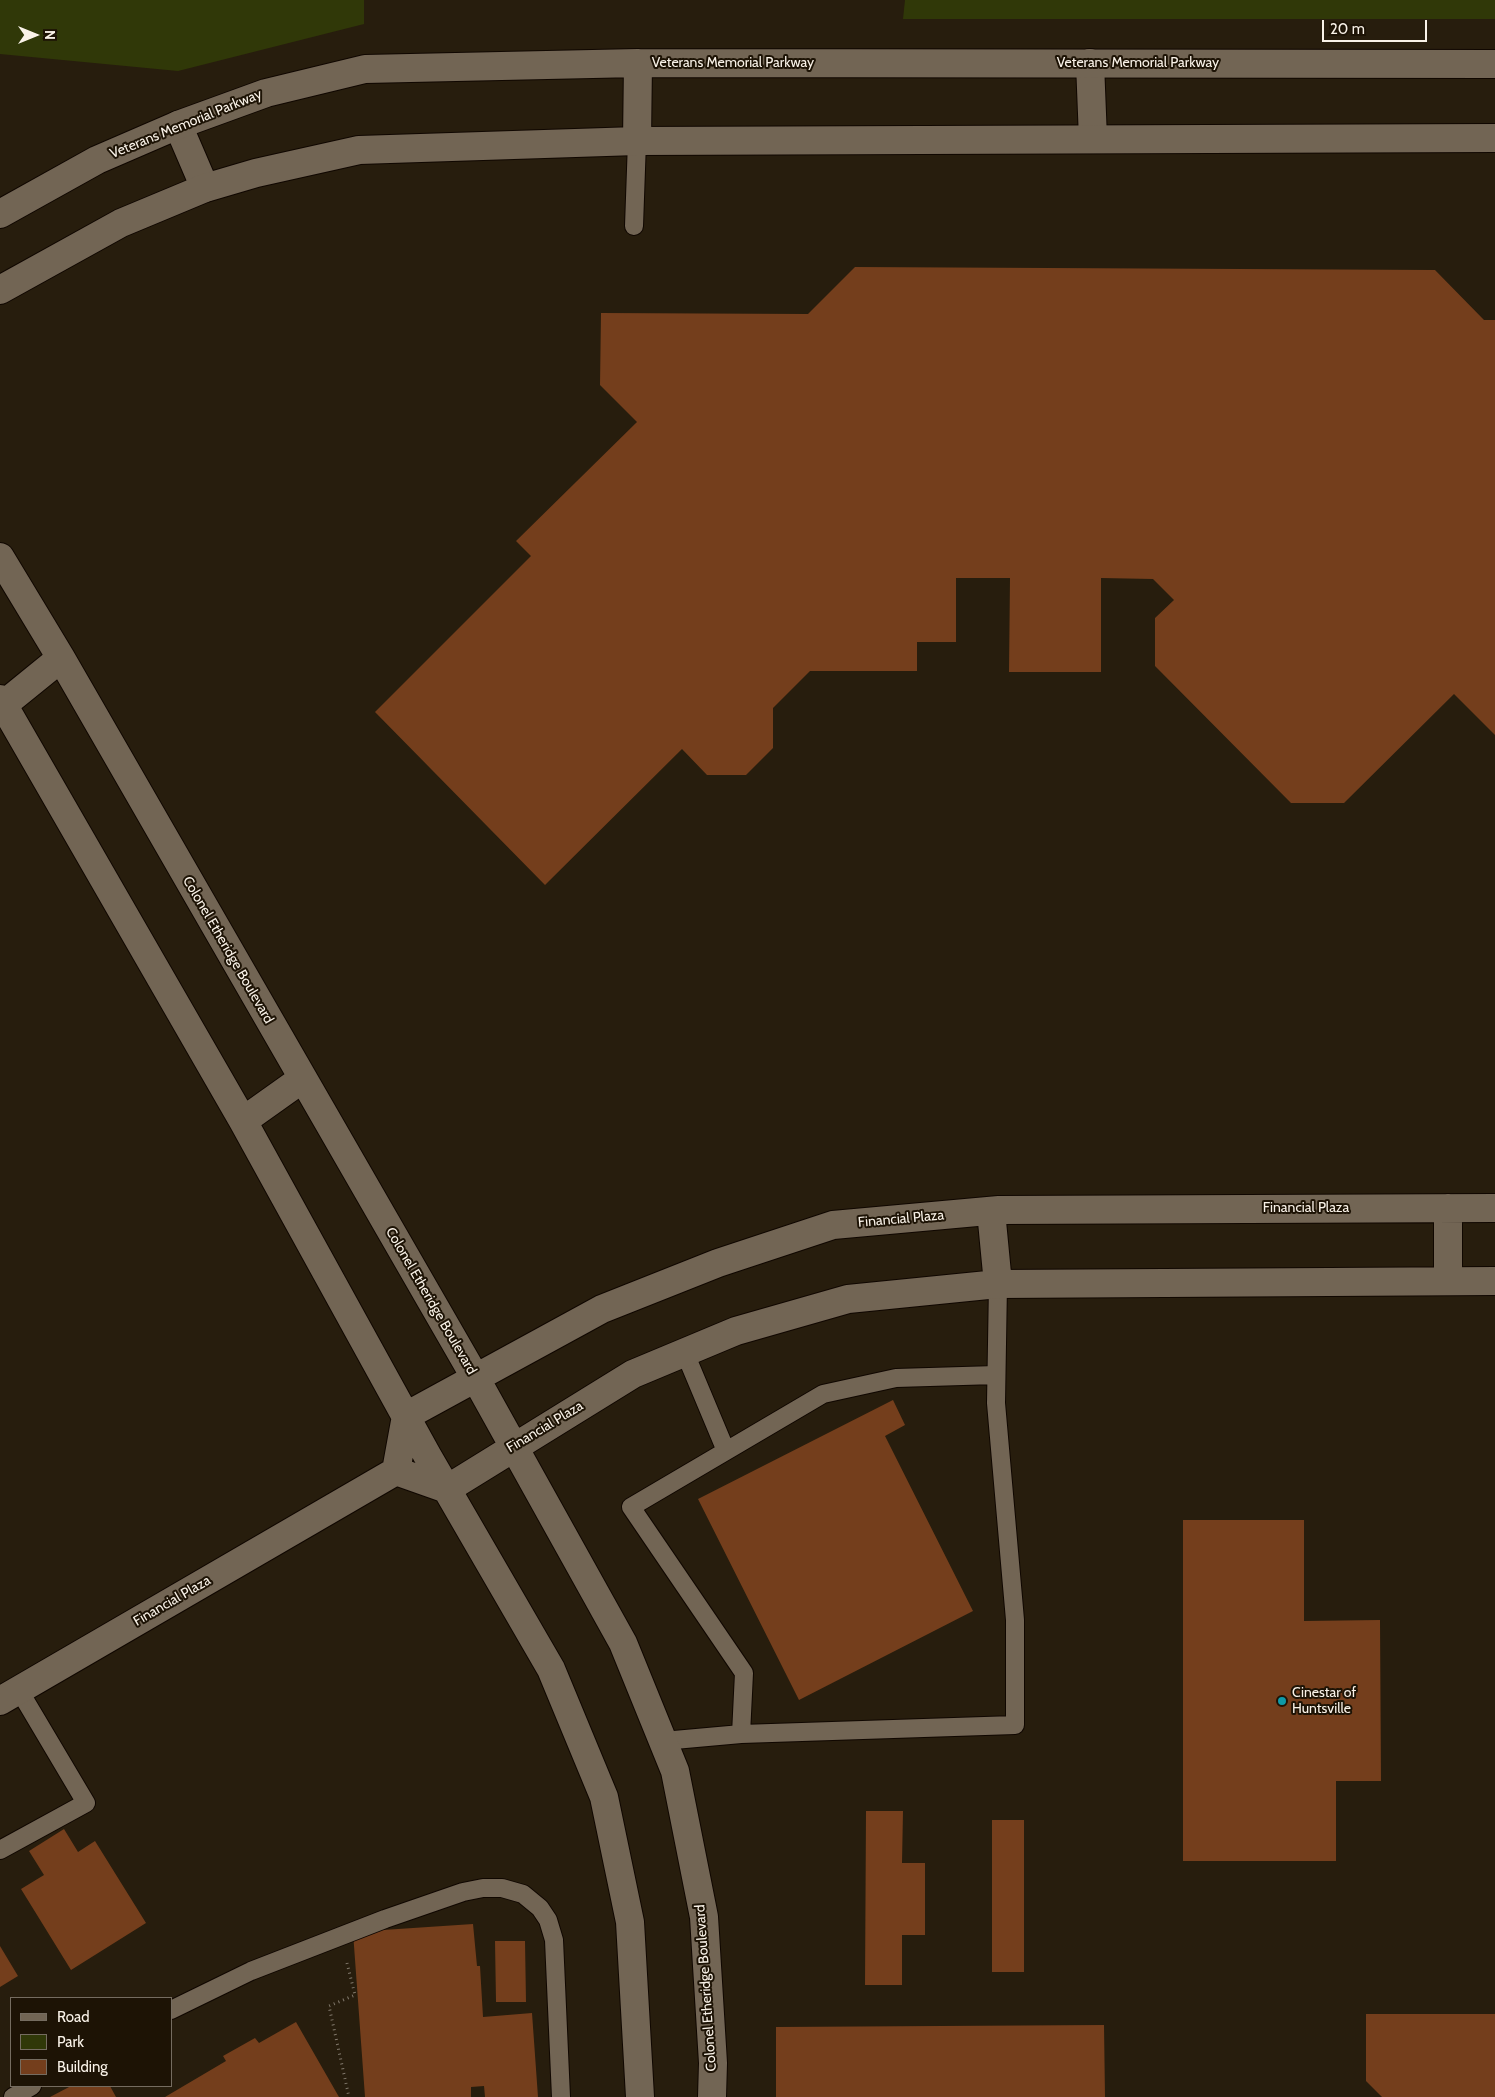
<!DOCTYPE html>
<style>
body{margin:0}
#map{position:relative;width:1495px;height:2097px;overflow:hidden;background:#271d0d;font-family:Cabin,sans-serif}
canvas{display:block}
.legend{position:absolute;left:10px;top:1997px;width:162px;height:90px;box-sizing:border-box;background:#1d1305;border:1px solid #756c60;margin:0;padding:6px 9px;list-style:none;font-size:15px;color:#f9f2e8}
.legend li{display:flex;align-items:center;gap:10px;height:25px}
.legend b{width:25px;border:1px solid #756c60}
.north{position:absolute;left:10px;top:10px;width:50px;height:50px;-webkit-text-stroke:4px #1d1305;paint-order:stroke;rotate:90deg;font-size:14px;font-weight:700;line-height:20px;text-align:center;color:#f9f2e8}
.north::after{content:'';display:block;margin:auto;width:18px;height:22px;background:#f9f2e8;clip-path:polygon(50% 0,100% 100%,50% 72%,0 100%)}
.scale{position:absolute;left:1322px;top:20px;width:105px;height:22px;box-sizing:border-box;border:2px solid #f9f2e8;border-top:0;padding-left:6px;font-size:15px;line-height:18px;white-space:nowrap;color:#f9f2e8;-webkit-text-stroke:4px #1d1305;paint-order:stroke}
</style>
<div id="map">
<canvas width="1495" height="2097"></canvas>
<ul class="legend">
<li><b style="height:6px;background:#726554"></b>Road</li>
<li><b style="height:14px;background:#303808"></b>Park</li>
<li><b style="height:14px;background:#743e1c"></b>Building</li>
</ul>
<div class="north">N</div>
<div class="scale">20 m</div>
</div>
<script>
const c = document.querySelector('canvas').getContext('2d');
c.lineJoin = 'round';
function fillPath(path, color) {
  c.fillStyle = color;
  c.fill(path, 'evenodd');
}
function toPath(rows) {
  const path = new Path2D();
  for (const r of rows) {
    path.moveTo(r[0], r[1]);
    for (let i = 2; i < r.length; i += 2) path.lineTo(r[i], r[i + 1]);
  }
  return path;
}
function strokePath(path, color, width, dash) {
  c.strokeStyle = color;
  c.lineWidth = width;
  c.lineCap = dash ? 'butt' : 'round';
  c.setLineDash(dash || []);
  c.stroke(path);
}
function label(font, color, halo, rows, align = 'center') {
  c.font = font + ' Cabin,sans-serif';
  c.lineWidth = 4;
  c.setLineDash([]);
  c.textBaseline = 'middle';
  c.strokeStyle = halo;
  c.fillStyle = color;
  for (const [text, x, y, turn = 0] of rows) {
    c.save();
    c.translate(x, y);
    c.rotate((+turn || 0) * Math.PI / 180);
    c.textAlign = isNaN(turn) ? turn : align;
    if (halo) c.strokeText(text, 0, 0);
    c.fillText(text, 0, 0);
    c.restore();
  }
}
fillPath(toPath([
 [0,0,364,0,364,24,178,71,0,54],
 [905,0,1495,0,1495,19,903,19]
]), '#303808');
fillPath(toPath([
 [855,267,1435,270,1484,320,1495,320,1495,735,1454,694,1344,803,1291,803,1155,666,1155,618,1174,600,1153,579,1101,578,1101,672,1009,672,1010,578,956,578,956,642,917,642,917,671,810,671,773,708,773,748,746,775,707,775,682,749,545,885,375,712,531,556,516,541,637,422,600,385,601,313,808,314],
 [893,1400,905,1425,885,1436,973,1611,799,1700,698,1499],
 [1183,1520,1304,1520,1304,1621,1380,1620,1381,1781,1336,1781,1336,1861,1183,1861],
 [866,1811,903,1811,902,1863,925,1863,925,1935,902,1935,902,1985,865,1985],
 [992,1820,1024,1820,1024,1972,992,1972],
 [64,1829,78,1852,95,1841,146,1923,71,1970,21,1889,44,1875,29,1851],
 [473,1924,477,1966,480,1966,483,2017,532,2013,538,2097,485,2097,484,2086,471,2087,471,2097,365,2097,353,1932],
 [495,1941,525,1941,526,2002,496,2002],
 [0,1946,18,1976,0,1987],
 [1366,2014,1495,2014,1495,2097,1382,2097,1366,2081],
 [296,2022,339,2097,165,2097,226,2061,223,2056,255,2038,259,2043],
 [1104,2025,1105,2097,776,2097,776,2027],
 [71,2086,110,2086,116,2097,50,2097]
]), '#743e1c');
const service = toPath([
 [634,226,637,141],
 [685,1353,726,1451],
 [741,1734,744,1673,631,1507,823,1394,896,1378,996,1375],
 [663,1741,741,1734,1015,1725,1015,1620,996,1403,998,1284],
 [0,1850,86,1803,19,1690],
 [171,2010,251,1971,385,1919,463,1892,483,1888,502,1888,523,1894,540,1908,548,1920,554,1940,561,2097],
 [13,2097,32,2086]
]);
const minor = toPath([
 [1090,63,1093,139],
 [178,125,205,188],
 [0,557,61,658,475,1377,623,1643,675,1771,704,1917,713,2063,712,2097],
 [0,699,243,1121,427,1455,551,1669,604,1797,630,1922,640,2097],
 [3,705,61,658],
 [243,1121,302,1079],
 [1448,1208,1448,1281],
 [991,1211,998,1284],
 [396,1471,406,1416,602,1309,718,1263,833,1225,999,1210,1495,1208],
 [0,1701,396,1471,447,1489,633,1374,736,1331,848,1299,998,1284,1495,1281]
]);
const tertiary = toPath([
 [637,141,638,63],
 [0,214,97,160,178,125,266,93,365,69,638,63,1495,64],
 [0,290,121,223,205,188,256,173,359,150,637,141,1495,138]
]);
strokePath(service, '#100700', 20);
strokePath(minor, '#100700', 30);
strokePath(tertiary, '#100700', 30);
strokePath(toPath([
 [347,1963,355,1995,329,2006,349,2097]
]), '#82796c', 3, [1, 4]);
strokePath(service, '#726554', 18);
strokePath(minor, '#726554', 28);
strokePath(tertiary, '#726554', 28);
for (const [x, y, r, color] of [
 [1282,1701,5,"#0f9aa8"]
]) {
  const dot = new Path2D();
  dot.arc(x, y, r, 0, 2 * Math.PI);
  c.fillStyle = color;
  c.fill(dot);
  strokePath(dot, '#1d1305', 2);
}
label('14px', '#f9f2e8', '#1d1305', [
 ["Veterans Memorial Parkway",733,63],
 ["Veterans Memorial Parkway",1138,63],
 ["Veterans Memorial Parkway",186,124,-22],
 ["Colonel Etheridge Boulevard",228,950,60],
 ["Financial Plaza",1306,1208],
 ["Financial Plaza",901,1219,-5],
 ["Colonel Etheridge Boulevard",431,1301,60],
 ["Financial Plaza",545,1427,-31],
 ["Financial Plaza",172,1601,-30],
 ["Colonel Etheridge Boulevard",706,1988,-94]
]);
label('14px', '#f9f2e8', '#1d1305', [
 ["Cinestar of",1292,1693],
 ["Huntsville",1292,1709]
], 'left');
</script>
